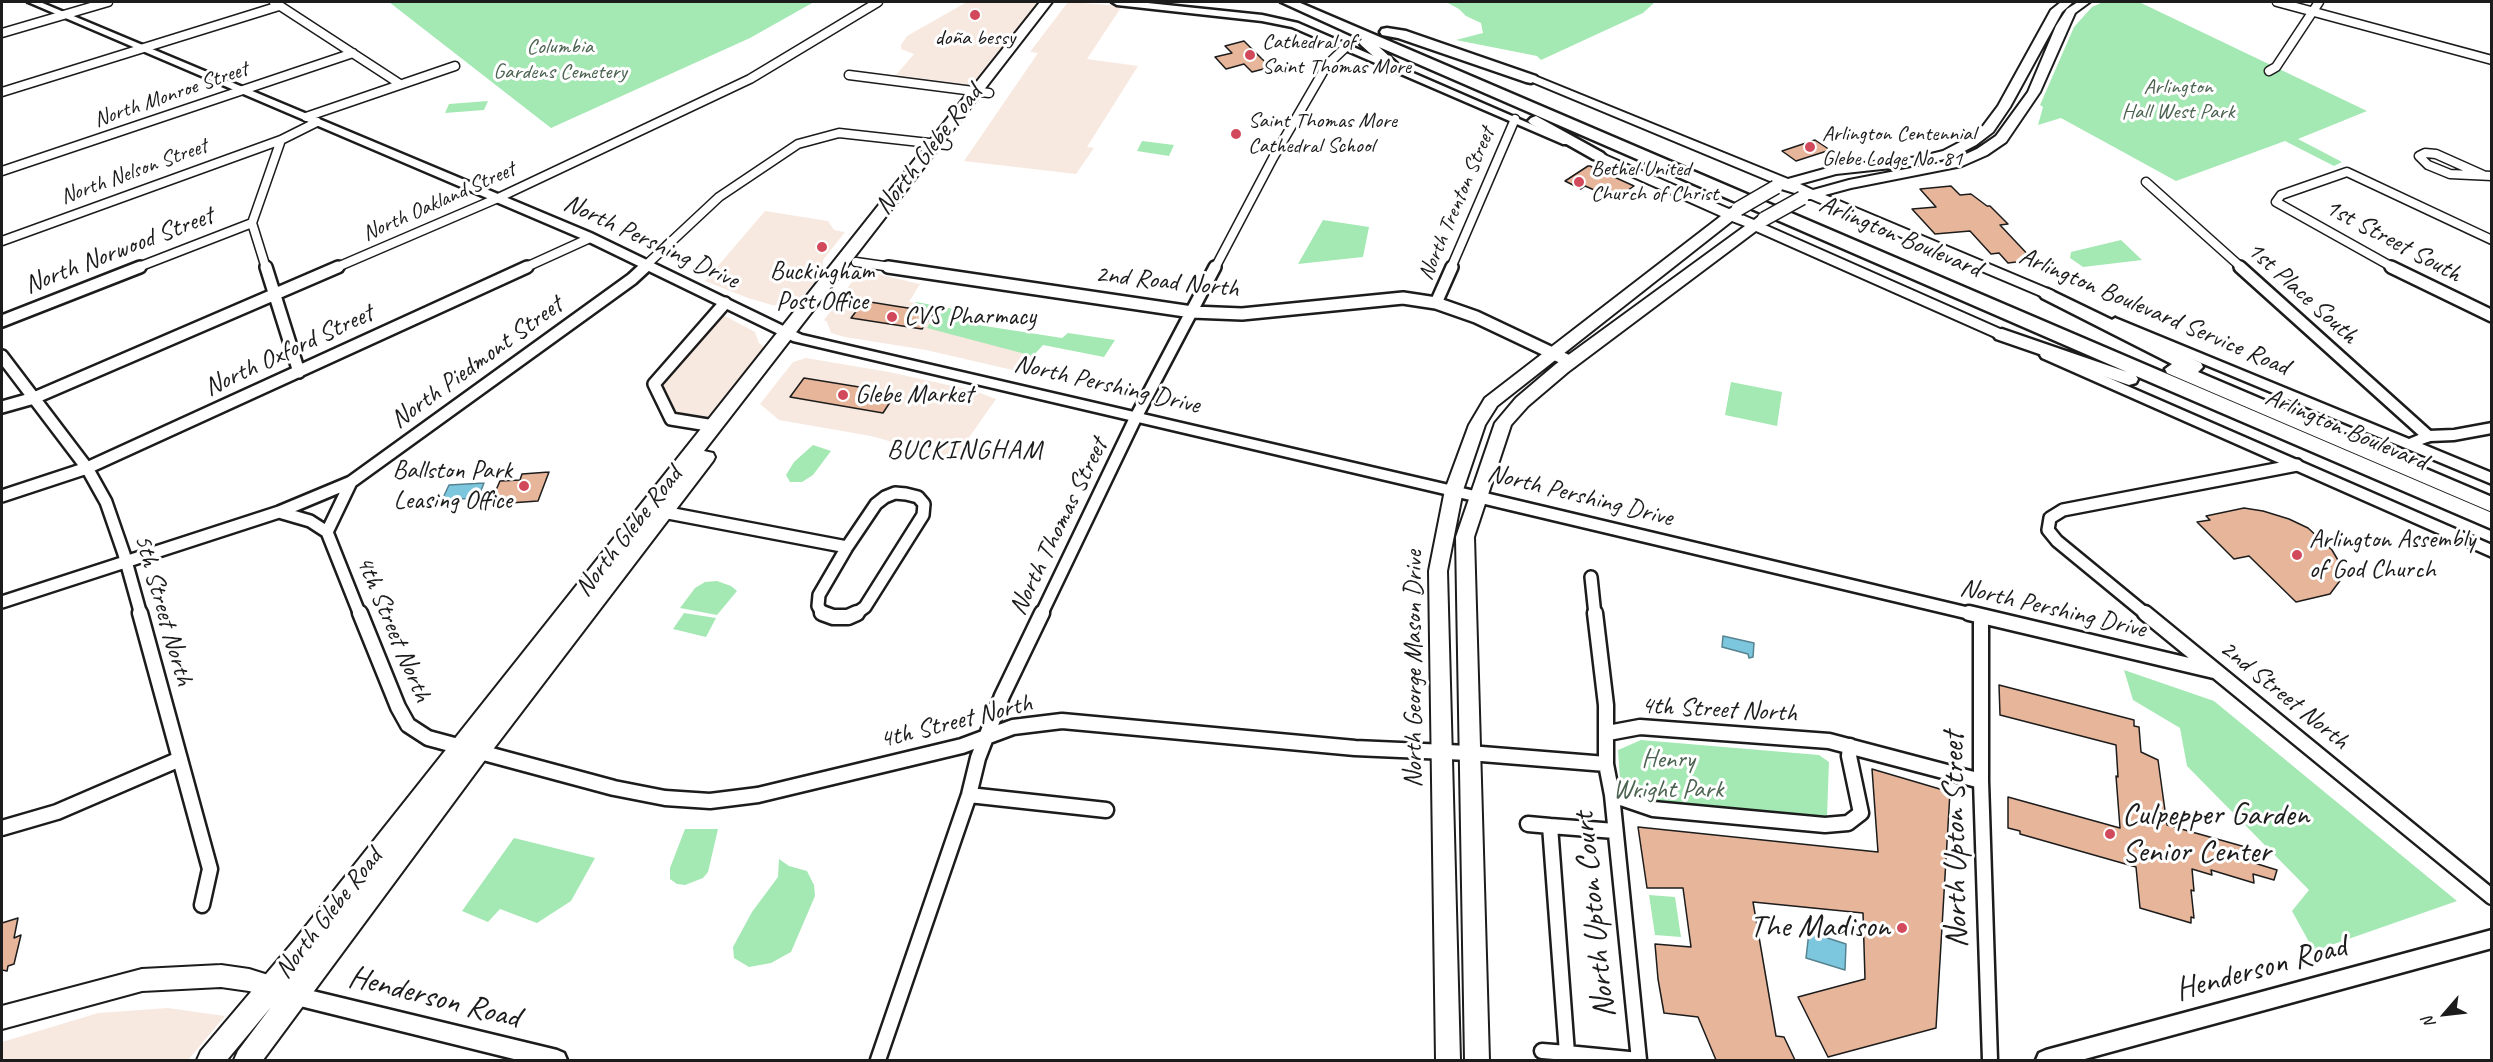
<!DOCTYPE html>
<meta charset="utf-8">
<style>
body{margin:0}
#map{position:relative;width:2493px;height:1062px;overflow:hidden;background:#fff;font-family:Caveat,sans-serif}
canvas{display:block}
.frame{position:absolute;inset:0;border:3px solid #1c1c1c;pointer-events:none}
.north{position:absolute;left:2415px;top:984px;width:60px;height:60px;-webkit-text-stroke:4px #fff;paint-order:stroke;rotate:242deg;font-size:16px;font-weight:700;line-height:24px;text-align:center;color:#1c1c1c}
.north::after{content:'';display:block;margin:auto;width:21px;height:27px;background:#1c1c1c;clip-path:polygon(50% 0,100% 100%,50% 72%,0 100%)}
</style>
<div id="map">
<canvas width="2493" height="1062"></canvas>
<div class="frame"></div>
<div class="north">N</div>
</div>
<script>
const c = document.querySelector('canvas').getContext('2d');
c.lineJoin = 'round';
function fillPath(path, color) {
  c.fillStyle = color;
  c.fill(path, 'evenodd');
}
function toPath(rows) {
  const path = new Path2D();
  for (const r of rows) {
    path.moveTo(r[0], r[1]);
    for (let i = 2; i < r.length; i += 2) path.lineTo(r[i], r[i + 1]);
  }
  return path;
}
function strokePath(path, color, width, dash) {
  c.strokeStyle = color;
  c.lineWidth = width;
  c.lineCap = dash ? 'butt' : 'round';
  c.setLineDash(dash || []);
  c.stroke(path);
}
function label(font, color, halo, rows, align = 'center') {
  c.font = font + ' Caveat,sans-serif';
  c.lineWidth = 6;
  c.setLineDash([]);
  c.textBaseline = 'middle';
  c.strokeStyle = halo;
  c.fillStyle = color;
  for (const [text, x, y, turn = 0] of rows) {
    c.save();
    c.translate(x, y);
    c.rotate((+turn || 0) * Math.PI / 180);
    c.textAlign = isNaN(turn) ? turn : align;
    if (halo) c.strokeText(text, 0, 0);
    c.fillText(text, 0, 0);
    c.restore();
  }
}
fillPath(toPath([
 [967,2,1038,2,971,85,896,75,914,54,901,49,901,45,907,36],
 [1068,2,1122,6,1087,59,1138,66,1087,147,1094,148,1076,174,964,161,1038,53,1030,52],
 [765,211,828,221,834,230,845,232,823,260,823,271,796,305,792,307,772,305,748,298,705,281],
 [869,272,920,284,909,302,952,309,943,322,1046,340,1021,372,926,350,845,337,831,333,827,322,824,320,854,279,866,276],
 [725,316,755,332,759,343,764,347,706,419,671,413,658,385,718,317],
 [806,358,889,372,975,391,996,399,954,459,871,436,779,420,760,404,793,362],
 [168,1008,225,1016,188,1060,2,1060,2,1042,98,1013]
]), '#f8e9e0');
fillPath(toPath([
 [389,2,814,2,750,38,551,128],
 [1446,2,1655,2,1643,13,1541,60,1537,56,1456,40,1483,33,1481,23,1466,16,1459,9],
 [2103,2,2139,2,2367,111,2298,139,2342,162,2334,166,2285,141,2176,181,2061,118,2038,125,2043,107,2040,105,2074,27,2092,7],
 [488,101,484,110,445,113,449,104],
 [1142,141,1174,145,1169,156,1137,151],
 [1323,220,1369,227,1363,257,1298,264],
 [2121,240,2142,260,2083,267,2070,258,2071,252],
 [916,302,964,311,959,322,1062,338,1068,333,1115,340,1104,357,1043,345,1033,356,927,328,937,311,914,305],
 [1731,382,1782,392,1777,426,1725,415],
 [813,445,831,451,813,475,802,482,790,482,786,475,794,462],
 [717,581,731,586,737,591,717,615,680,608,695,588,705,582],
 [684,613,716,618,706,637,673,629],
 [2124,670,2214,701,2457,901,2314,951,2292,911,2309,890,2187,766,2180,728,2133,700],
 [1641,740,1819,755,1829,762,1827,816,1819,821,1638,806,1621,794,1618,750],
 [685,829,718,829,708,872,703,878,685,885,677,884,670,879,670,868],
 [514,838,595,858,571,901,537,923,500,909,488,922,462,911],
 [779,859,789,866,807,871,814,885,815,896,791,952,771,963,749,967,734,958,733,947,752,912,778,877],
 [1649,895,1675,897,1681,937,1655,935]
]), '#a4e8b3');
const water = toPath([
 [484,483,478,498,442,500,449,485,484,483],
 [1723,636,1754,643,1753,657,1749,658,1748,654,1722,647,1723,636],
 [1809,932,1846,944,1845,970,1806,958,1809,932]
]);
fillPath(water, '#7dc7de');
strokePath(water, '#568390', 1.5);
const building = toPath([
 [1244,41,1262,59,1271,67,1252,72,1244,64,1226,69,1215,57,1232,53,1225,46,1244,41],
 [1815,140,1830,150,1796,161,1782,151,1815,140],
 [1588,166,1590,166,1634,186,1615,199,1585,186,1581,189,1565,181,1588,166],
 [1951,186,1960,195,1971,194,1987,206,1990,206,2008,224,2000,225,2033,260,2008,263,1999,253,1991,254,1970,231,1935,234,1912,209,1936,207,1920,189,1951,186],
 [864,301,895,306,934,312,922,329,851,318,864,301],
 [804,378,896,393,883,413,790,397,804,378],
 [549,472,538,501,510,503,512,498,492,499,500,481,520,480,522,474,549,472],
 [2244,508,2263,511,2289,519,2308,528,2332,550,2342,567,2342,578,2330,594,2296,602,2249,556,2234,559,2197,522,2210,520,2206,516,2244,508],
 [1999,685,2134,720,2134,726,2139,727,2141,752,2158,760,2167,825,2249,848,2251,862,2277,870,2274,880,2253,874,2254,883,2211,870,2212,875,2192,869,2194,891,2191,890,2194,918,2191,917,2191,923,2140,908,2136,867,2020,834,2020,831,2008,828,2008,797,2120,828,2116,776,2118,777,2116,745,2000,715,1999,685],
 [1872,769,1950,792,1936,1028,1828,1057,1798,997,1865,979,1863,913,1753,902,1776,1036,1784,1037,1795,1060,1716,1060,1698,1017,1664,1013,1658,979,1655,944,1691,947,1683,888,1647,888,1638,827,1878,852,1872,769],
 [18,918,14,938,21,935,14,964,8,966,7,971,2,970,2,923,18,918]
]);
fillPath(building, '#e7b599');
strokePath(building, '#1c1c1c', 1.5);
const minorFar2 = toPath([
 [274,2,400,84],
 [2277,2,2492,60],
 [2,33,108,2],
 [2269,71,2276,67,2319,2],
 [849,75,989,93],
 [2,92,279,6],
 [306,117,455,66],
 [2,171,353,53],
 [2483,175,2436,154,2425,153,2419,156,2428,165,2450,174,2492,176],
 [2146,182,2242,268],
 [2,241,281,140],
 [856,262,898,268],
 [136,268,252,223],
 [266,268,252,223,281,140,317,122],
 [335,268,498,198,750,79,878,2],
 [524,268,590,238],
 [643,268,719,197,798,144,839,133,947,145],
 [1215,268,1273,158,1327,65,1347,46],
 [1451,268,1515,119],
 [2394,268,2276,202,2281,195,2347,172,2492,240]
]);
const minorFar1 = toPath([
 [266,267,299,372],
 [888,267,1192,312,1242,314,1403,298,1436,303,1476,317,1571,362],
 [2240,267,2428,436],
 [2391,267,2492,316],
 [1436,303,1452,267],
 [2,321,140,267],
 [2,356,87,468,106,502,124,554,141,615],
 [2,407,34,398,338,267],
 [714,426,671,419,654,384,725,303],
 [2,496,87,468,527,267],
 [1479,497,1976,615],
 [279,512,310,521,327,532,360,615],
 [663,512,847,547],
 [327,532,351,482],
 [847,547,876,504,885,497,895,493,906,494,918,497,924,504,923,515,865,607,854,615],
 [1591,577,1595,615],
 [2,602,279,512,351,482,632,279,645,267],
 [826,615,822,613,818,606,819,595,847,547],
 [1041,615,1136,417,1215,267],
 [2147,615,2057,541,2048,530,2050,518,2063,510,2297,465]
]);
const minor = toPath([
 [140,613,210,869,202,905],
 [360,613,398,707,408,725,428,738,614,788,665,798,710,801,758,795,962,746,1013,727,1062,721,1355,748,1469,753,1606,764,1606,705,1595,613],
 [822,613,833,617,848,617,857,613],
 [1969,613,2214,671],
 [2145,613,2492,897],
 [1981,618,1981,781,1990,1060],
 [1608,733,1640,727,1829,741,1981,781],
 [1606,764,1612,795,1639,1060],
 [969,795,1106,810],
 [1612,795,1653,809,1825,825,1848,823,1861,813,1849,756,1850,746],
 [1528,824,1550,826],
 [2,828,57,812,180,759],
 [1615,831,1550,826,1567,1053,1639,1060],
 [1542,1051,1567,1053],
 [878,1060,969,795,978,758,1002,696,1042,613]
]);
const tertiary = toPath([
 [28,2,40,2,591,233,802,335,1479,492,1486,497,1479,502,793,341,583,239,28,2],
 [1112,2,1138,2,1262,15,1298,23,1572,142,1571,144,1563,144,1292,27,1262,21,1117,5,1112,2],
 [2115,318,2409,439,2428,431,2454,430,2492,423,2492,433,2454,440,2430,441,2422,444,2492,473,2492,484,2110,325,2109,322,2115,318],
 [2047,351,2492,545,2492,557,2042,358,2040,355,2042,352,2047,351],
 [2492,930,2492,948,2081,1060,2036,1060,2039,1053,2046,1050,2492,930],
 [296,987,557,1050,564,1053,567,1060,518,1060,296,1005,289,1003,286,996,289,989,296,987]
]);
const secondary = toPath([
 [2061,2,2073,2,2062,12,2010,107,1993,132,1976,145,1953,157,1919,165,1836,174,1800,184,1813,190,1849,180,1953,160,1977,149,1996,136,2028,92,2056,26,2067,9,2078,2,2090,2,2075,13,2040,92,2006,142,1987,155,1962,166,1851,188,1825,195,2053,291,2056,294,2048,299,1811,199,1802,199,1801,195,1778,188,1777,184,1525,79,1531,75,1535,76,1788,179,1835,166,1919,157,1943,151,1966,139,1983,126,1998,106,2051,10,2061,2],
 [1598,152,1729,209,1738,205,1743,206,1745,209,1740,214,1754,220,1759,216,1769,216,1771,219,1765,225,2007,332,2010,335,2002,340,1997,338,1756,231,1568,372,1528,406,1511,425,1474,537,1489,1060,1465,1060,1456,537,1495,423,1516,398,1556,364,1745,226,1732,221,1497,406,1485,425,1463,490,1447,571,1460,1060,1436,1060,1429,571,1445,490,1469,425,1485,398,1721,216,1593,159,1591,156,1598,152],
 [221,965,249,969,281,979,289,982,293,990,289,998,281,1001,249,991,221,987,142,991,2,1029,2,1006,142,969,221,965]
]);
const primary = toPath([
 [1040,2,1052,2,704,451,713,453,715,457,713,461,485,760,263,1060,234,1060,238,1051,271,1007,227,1060,197,1060,201,1051,294,941,1040,2]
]);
const trunk = toPath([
 [1281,2,1298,2,2492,513,2492,529,2136,376,2138,379,2136,383,2129,385,1996,339,1993,335,1996,331,2002,329,2127,372,1379,47,1402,68,1395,72,1390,71,1361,45,1359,42,1362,39,1281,2],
 [1387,28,1406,31,1536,76,1538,79,1531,83,1526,82,1398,38,1382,35,1380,32,1382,29,1387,28],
 [1536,116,1603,153,1606,156,1603,159,1593,159,1531,124,1528,121,1531,118,1536,116],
 [2048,289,2201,363,2203,367,2198,372,2492,497,2492,512,2167,373,2165,369,2172,364,2042,298,2039,294,2042,290,2048,289]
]);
strokePath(minorFar2, '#1c1c1c', 11);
strokePath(minorFar1, '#1c1c1c', 16);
strokePath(minor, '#1c1c1c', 19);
strokePath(tertiary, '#1c1c1c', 5);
strokePath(secondary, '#1c1c1c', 4);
strokePath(primary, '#1c1c1c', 4);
strokePath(trunk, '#1c1c1c', 5);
strokePath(minorFar2, '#fff', 8);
strokePath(minorFar1, '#fff', 11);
strokePath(minor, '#fff', 14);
fillPath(tertiary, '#fff');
fillPath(secondary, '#fff');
fillPath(primary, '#fff');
fillPath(trunk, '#fff');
const secondaryBridge = toPath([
 [1738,209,1776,187],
 [1764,219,1802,198]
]);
strokePath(secondaryBridge, '#1c1c1c', 16, []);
strokePath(secondaryBridge, '#fff', 13);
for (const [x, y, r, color] of [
 [975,15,6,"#d1495b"],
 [1250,55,6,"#d1495b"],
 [1236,134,6,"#d1495b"],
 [1810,147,6,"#d1495b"],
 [1579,182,6,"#d1495b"],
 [822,247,6,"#d1495b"],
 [892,317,6,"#d1495b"],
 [843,395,6,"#d1495b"],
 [524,486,6,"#d1495b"],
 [2297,555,6,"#d1495b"],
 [2110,834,6,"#d1495b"],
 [1902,928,6,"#d1495b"]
]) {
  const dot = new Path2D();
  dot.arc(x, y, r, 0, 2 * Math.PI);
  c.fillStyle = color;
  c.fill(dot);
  strokePath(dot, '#fff', 2);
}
label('22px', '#1c1c1c', '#fff', [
 ["doña bessy",975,38,"center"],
 ["Cathedral of",1262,42],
 ["Saint Thomas More",1262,67],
 ["Saint Thomas More",1248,121],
 ["Cathedral School",1248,146],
 ["Arlington Centennial",1822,134],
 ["Glebe Lodge No. 81",1822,159],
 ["Bethel United",1591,169],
 ["Church of Christ",1591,194]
], 'left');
label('22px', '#4c6351', '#fff', [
 ["Columbia",560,47],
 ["Gardens Cemetery",560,72],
 ["Arlington",2178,87],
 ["Hall West Park",2178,112]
]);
label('22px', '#1c1c1c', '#fff', [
 ["North Monroe Street",171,95,-19],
 ["North Nelson Street",134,172,-20],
 ["North Oakland Street",439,202,-24],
 ["North Trenton Street",1457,204,-67]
]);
label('26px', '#1c1c1c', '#fff', [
 ["North Glebe Road",929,150,-52],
 ["Arlington Boulevard",1900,237,23],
 ["1st Street South",2393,241,28],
 ["North Pershing Drive",651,242,25],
 ["North Norwood Street",119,251,-21],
 ["2nd Road North",1167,282,6],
 ["1st Place South",2302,293,42],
 ["Arlington Boulevard Service Road",2154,312,23],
 ["North Oxford Street",289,351,-25],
 ["North Piedmont Street",477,363,-36],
 ["North Pershing Drive",1107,385,13],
 ["Arlington Boulevard",2346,430,23],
 ["North Pershing Drive",1580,496,14],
 ["North Thomas Street",1059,527,-64],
 ["North Glebe Road",629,532,-52],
 ["North Pershing Drive",2053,609,13],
 ["5th Street North",163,610,74],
 ["4th Street North",393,629,67],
 ["North George Mason Drive",1414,669,-90],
 ["2nd Street North",2284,695,39],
 ["4th Street North",1719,710,3],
 ["4th Street North",956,722,-14],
 ["North Glebe Road",329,914,-52]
]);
label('26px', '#1c1c1c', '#fff', [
 ["Buckingham",822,272,"center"],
 ["Post Office",822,302,"center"],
 ["CVS Pharmacy",904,317],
 ["Glebe Market",855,395],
 ["Ballston Park",512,471,"right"],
 ["Leasing Office",512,501,"right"],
 ["Arlington Assembly",2309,540],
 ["of God Church",2309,570]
], 'left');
label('26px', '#4c6351', '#fff', [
 ["Henry",1668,760],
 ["Wright Park",1668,790]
]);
c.letterSpacing = '1.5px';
label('27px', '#1c1c1c', '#fff', [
 ["BUCKINGHAM",965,451]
]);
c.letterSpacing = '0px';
label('32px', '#1c1c1c', '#fff', [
 ["Culpepper Garden",2122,816],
 ["Senior Center",2122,853],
 ["The Madison",1890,928,"right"]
], 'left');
label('32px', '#1c1c1c', '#fff', [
 ["North Upton Street",1956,840,-91],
 ["North Upton Court",1595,915,-96],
 ["Henderson Road",2261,969,-15],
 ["Henderson Road",434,998,14]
]);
</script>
